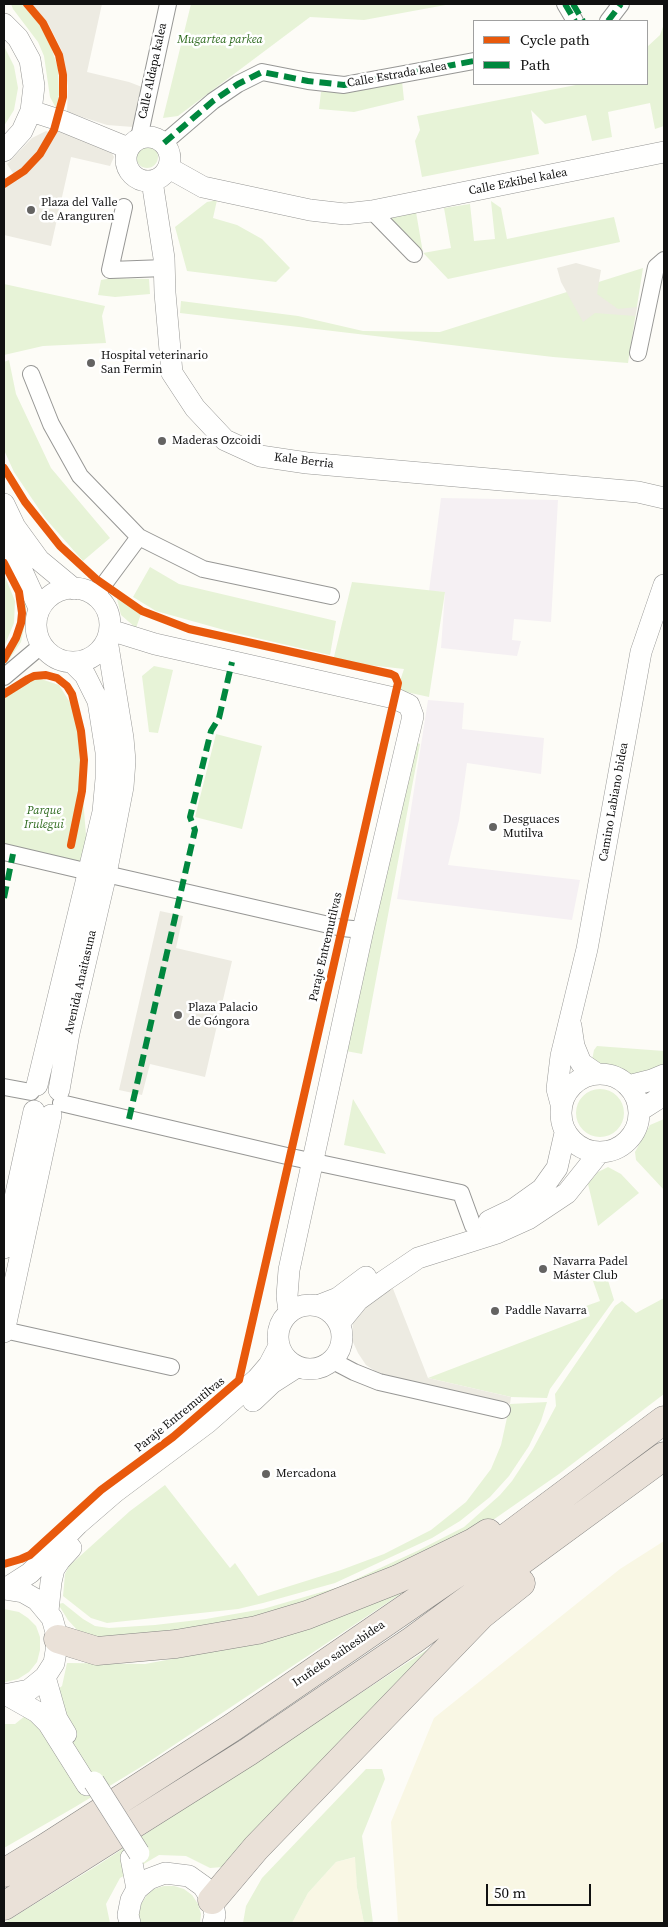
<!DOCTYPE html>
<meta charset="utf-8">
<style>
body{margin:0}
#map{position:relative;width:668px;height:1927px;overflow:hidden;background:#fdfcf7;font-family:"Source Serif 4",serif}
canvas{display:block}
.frame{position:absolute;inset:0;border:5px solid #111;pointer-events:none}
.legend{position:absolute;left:473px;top:20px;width:175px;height:65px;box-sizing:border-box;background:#fff;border:1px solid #a0a0a0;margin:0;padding:6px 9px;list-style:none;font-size:15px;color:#111}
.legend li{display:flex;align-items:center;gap:10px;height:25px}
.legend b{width:25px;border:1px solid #a0a0a0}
.scale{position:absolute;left:486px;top:1884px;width:105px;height:22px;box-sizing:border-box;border:2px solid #111;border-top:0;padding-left:6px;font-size:15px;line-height:18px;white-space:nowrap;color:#111;-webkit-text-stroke:4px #fff;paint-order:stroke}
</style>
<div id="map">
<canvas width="668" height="1927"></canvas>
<div class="frame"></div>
<ul class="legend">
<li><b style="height:6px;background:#e8590c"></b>Cycle path</li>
<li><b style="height:6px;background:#00873e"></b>Path</li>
</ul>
<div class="scale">50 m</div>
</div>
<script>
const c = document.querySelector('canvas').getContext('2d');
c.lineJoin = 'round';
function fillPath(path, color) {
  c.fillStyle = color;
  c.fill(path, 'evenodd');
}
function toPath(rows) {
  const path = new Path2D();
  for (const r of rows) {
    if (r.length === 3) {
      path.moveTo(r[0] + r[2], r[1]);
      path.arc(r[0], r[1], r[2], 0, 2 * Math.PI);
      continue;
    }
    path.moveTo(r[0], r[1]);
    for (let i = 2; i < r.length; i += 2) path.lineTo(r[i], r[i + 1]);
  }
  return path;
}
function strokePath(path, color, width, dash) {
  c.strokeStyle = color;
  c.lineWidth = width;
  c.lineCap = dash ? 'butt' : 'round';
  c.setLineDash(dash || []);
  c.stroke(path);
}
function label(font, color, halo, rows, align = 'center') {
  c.font = font + ' "Source Serif 4",serif';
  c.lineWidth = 5;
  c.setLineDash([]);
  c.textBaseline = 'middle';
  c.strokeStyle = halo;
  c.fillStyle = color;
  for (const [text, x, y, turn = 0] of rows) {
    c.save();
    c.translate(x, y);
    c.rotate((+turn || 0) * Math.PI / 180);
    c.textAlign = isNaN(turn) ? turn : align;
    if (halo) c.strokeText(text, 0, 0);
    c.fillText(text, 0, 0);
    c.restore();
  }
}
fillPath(toPath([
 [441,498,558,500,551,622,514,619,512,640,521,641,517,656,441,648,445,592,429,591],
 [428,700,464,703,462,729,544,738,541,774,467,763,459,820,448,865,580,880,572,920,397,899]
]), '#f5f0f3');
fillPath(toPath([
 [664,1541,664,1923,398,1923,391,1822,434,1718,620,1569],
 [356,1857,357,1888,364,1923,292,1923,308,1893,336,1862]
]), '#f9f7e4');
fillPath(toPath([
 [11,4,22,4,40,25,50,44,58,68,59,95,56,108,50,97,44,56,38,42,13,9],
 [191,4,451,4,364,20,310,17,178,116,163,118],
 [664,24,664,126,655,129,650,103,608,112,612,137,592,141,586,115,545,124,531,110,539,154,422,177,415,141,420,130,417,116,581,84,647,84,647,47,660,35],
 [4,46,14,66,18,88,14,110,4,126],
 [402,81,404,100,354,112,319,109,321,92],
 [147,157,11],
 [217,200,213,218,237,225,262,239,290,268,276,282,187,271,175,227,207,202],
 [491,201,501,208,507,239,614,217,620,242,448,279,389,217,416,212,423,253,451,248,444,208,470,204,474,241,495,239],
 [643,268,628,363,553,357,180,313,181,301,298,316,363,331,440,332],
 [112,278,149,279,150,294,115,297,98,295,101,280],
 [4,284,105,306,102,316,106,343,43,346,4,355],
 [9,360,16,394,51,468,110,538,83,561,45,518,14,472,4,450,4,362],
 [150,567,179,584,336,621,330,655,235,633,156,611,133,597],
 [4,574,15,601,14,623,4,647],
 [352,582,445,592,429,697,397,690,404,669,333,661],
 [22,595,26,599,26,619,21,642,6,664,4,665,4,661,19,639,24,618],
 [117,599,142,611,136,628,121,615],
 [154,666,173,670,158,733,149,732,142,676],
 [29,675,59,685,76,712,89,872,4,850,4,689],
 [216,734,262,746,242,829,195,817],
 [415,742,420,744,362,1054,346,1051],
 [597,1046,664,1051,664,1067,633,1077,592,1060,594,1050],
 [600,1113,24],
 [353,1099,386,1154,344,1145],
 [664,1119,664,1190,636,1160,635,1152,650,1125],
 [608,1167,621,1174,639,1193,598,1226,588,1184,598,1172],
 [607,1277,614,1300,550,1389,547,1398,511,1397,428,1378,590,1316,586,1306,600,1301,593,1281],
 [664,1298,664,1394,559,1474,470,1536,345,1593,201,1631,97,1641,79,1632,68,1620,58,1604,63,1603,83,1619,95,1626,109,1628,155,1625,206,1619,263,1609,339,1587,417,1551,464,1527,500,1495,512,1481,533,1449,556,1406,555,1394,615,1306,622,1301,636,1313],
 [547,1402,541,1421,529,1446,509,1476,490,1497,460,1521,432,1538,335,1583,263,1603,238,1609,107,1623,91,1618,63,1596,65,1574,69,1566,130,1511,165,1485,230,1568,235,1563,258,1596,341,1570,384,1554,431,1530,466,1502,491,1469,501,1445,510,1404],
 [405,1591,144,1765,75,1807,4,1848,4,1724,15,1724,62,1686,67,1663,145,1664,268,1641],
 [4,1609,19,1612,28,1618,36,1626,40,1637,40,1650,37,1662,29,1672,18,1679,6,1682,4,1682],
 [445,1638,223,1867,210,1868,186,1856,159,1855,120,1878,106,1904,110,1923,4,1923,98,1865],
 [366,1769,382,1769,385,1779,362,1836,373,1923,364,1923,357,1888,355,1857,336,1862,308,1893,292,1923,243,1923,246,1906,262,1878],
 [164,1886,174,1886,184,1889,192,1895,198,1904,201,1914,200,1923,139,1923,139,1914,141,1904,147,1895,154,1889]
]), '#e7f3d7');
fillPath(toPath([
 [32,4,102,4,87,72,129,82,142,87,133,127,107,125,67,112,68,86,62,51,48,23],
 [58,130,110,150,114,157,110,166,71,157,51,246,4,235,4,186,17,179,7,164,32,138,46,131,55,135],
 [576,263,601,270,597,294,618,309,637,307,635,316,595,313,583,322,561,282,557,268],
 [160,911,183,916,176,948,232,961,205,1077,150,1064,142,1095,119,1090],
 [390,1281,428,1378,511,1397,510,1404,393,1378,378,1373,366,1365,358,1353,352,1340,353,1320]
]), '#edebe2');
const minor = toPath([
 [565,4,575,21],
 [608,21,621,4],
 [139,138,168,4],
 [164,143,213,101,238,84,262,72,308,81,344,85,474,61],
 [124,207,110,270,165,268],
 [372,211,414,254],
 [638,353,656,267,664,260],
 [31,374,51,424,80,476,139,537,203,569,331,596],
 [96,595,139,537],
 [4,677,42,645],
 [4,852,89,872],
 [106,874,342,928,363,930],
 [4,1087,31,1092],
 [61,1103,291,1157,461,1193,473,1226],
 [4,1330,171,1367],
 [333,1361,354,1372,379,1382,502,1410]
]);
const tertiary = toPath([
 [4,24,18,38,30,60,34,86,31,111,22,131,4,151],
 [31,111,62,121,128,148],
 [148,159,22],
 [169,168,203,187,310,210,345,214,372,211,664,152],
 [152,181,164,258,165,293,172,373,195,408,225,440,260,456,307,463,638,492,664,498],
 [4,504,15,527,39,560,74,589],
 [4,541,23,573,39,608],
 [73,625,37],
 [110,630,155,644,394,698,409,705,413,716,363,930,289,1270,287,1296,289,1311],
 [571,1026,574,1046,581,1063,597,1074],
 [600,1113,39],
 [37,1085,103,812,106,779,106,752,98,701,85,675,72,662],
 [628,1086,652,1080,664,1075],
 [59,1090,69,1033,106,874,123,787,125,761,123,738,107,640],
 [561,1104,557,1089,561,1056,587,949,641,652,664,585],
 [639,1111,664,1095],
 [489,1221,514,1209,542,1189,557,1168,565,1133],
 [4,1248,34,1111],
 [310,1337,32],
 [320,1305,338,1298,366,1277],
 [340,1322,358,1300,384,1281,418,1258,497,1233,528,1219,567,1193,599,1153],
 [4,1332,51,1115],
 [253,1401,272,1383,297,1367],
 [4,1589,23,1592,37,1600,52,1618,58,1639,54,1663,45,1677,29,1690,4,1695],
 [5,1589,30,1573,78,1524,115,1492,207,1423,257,1379,269,1365,279,1346],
 [48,1611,51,1582,54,1569,60,1560,71,1548],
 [45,1677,57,1719,66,1734],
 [7,1695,37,1712,48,1723,87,1785],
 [131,1858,137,1889],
 [130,1923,128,1915,131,1900,137,1889,149,1879,165,1873,189,1876,203,1886,212,1900,215,1915,213,1923]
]);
const motorway = toPath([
 [58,1639,97,1651,176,1644,257,1630,307,1615,398,1579,474,1542,488,1533],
 [4,1873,45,1848,233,1727,479,1558,664,1420],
 [212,1900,256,1848,481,1615,521,1583],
 [4,1906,248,1752,413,1640,664,1456]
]);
strokePath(minor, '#979795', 18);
strokePath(tertiary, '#979795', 22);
strokePath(motorway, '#858482', 29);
strokePath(minor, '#fffffe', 16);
strokePath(tertiary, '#fffffe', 21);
strokePath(motorway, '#eae1d8', 28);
const tertiaryBridge = toPath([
 [94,1782,139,1853]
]);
strokePath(tertiaryBridge, '#979795', 22, []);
strokePath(tertiaryBridge, '#fffffe', 21);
strokePath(toPath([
 [565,4,575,21],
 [573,4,583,21],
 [608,21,621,4],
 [164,143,213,101,238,84,262,72,308,81,344,85,474,61],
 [4,898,13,854],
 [129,1119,195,830,190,817,211,731,219,718,232,662]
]), '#00873e', 6, [12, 6]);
strokePath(toPath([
 [4,184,24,171,40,154,54,130,63,97,63,75,59,55,43,23,27,4],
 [4,468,25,502,60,546,96,579,142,611,189,629,391,674,395,676,398,683,239,1380,173,1437,101,1490,30,1555,21,1559,4,1564],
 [4,563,19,592,22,613,21,623,16,638,4,659],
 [4,694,28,679,34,676,46,675,57,678,67,686,72,694,81,731,84,760,82,791,71,845]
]), '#e8590c', 8);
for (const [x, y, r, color] of [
 [31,210,5,"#646362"],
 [91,363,5,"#646362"],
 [162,441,5,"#646362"],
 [493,827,5,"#646362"],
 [178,1015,5,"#646362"],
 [543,1269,5,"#646362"],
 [495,1311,5,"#646362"],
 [266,1474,5,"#646362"]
]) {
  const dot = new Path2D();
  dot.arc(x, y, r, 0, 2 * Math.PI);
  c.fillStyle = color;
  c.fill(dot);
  strokePath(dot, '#fff', 2);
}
label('italic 12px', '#2f6b1f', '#fff', [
 ["Mugartea parkea",220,40],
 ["Parque",44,811],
 ["Irulegui",44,825]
]);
label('12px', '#111', '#fff', [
 ["Calle Aldapa kalea",153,71,-78],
 ["Calle Estrada kalea",397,75,-10],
 ["Calle Ezkibel kalea",518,182,-11],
 ["Kale Berria",304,461,7],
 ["Camino Labiano bidea",614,802,-80],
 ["Paraje Entremutilvas",326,947,-77],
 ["Avenida Anaitasuna",81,982,-77],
 ["Paraje Entremutilvas",180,1415,-39],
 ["Iruñeko saihesbidea",339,1654,-34]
]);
label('12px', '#111', '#fff', [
 ["Plaza del Valle",41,203],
 ["de Aranguren",41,217],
 ["Hospital veterinario",101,356],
 ["San Fermin",101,370],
 ["Maderas Ozcoidi",172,441],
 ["Desguaces",503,820],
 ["Mutilva",503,834],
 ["Plaza Palacio",188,1008],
 ["de Góngora",188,1022],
 ["Navarra Padel",553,1262],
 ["Máster Club",553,1276],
 ["Paddle Navarra",505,1311],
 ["Mercadona",276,1474]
], 'left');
</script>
